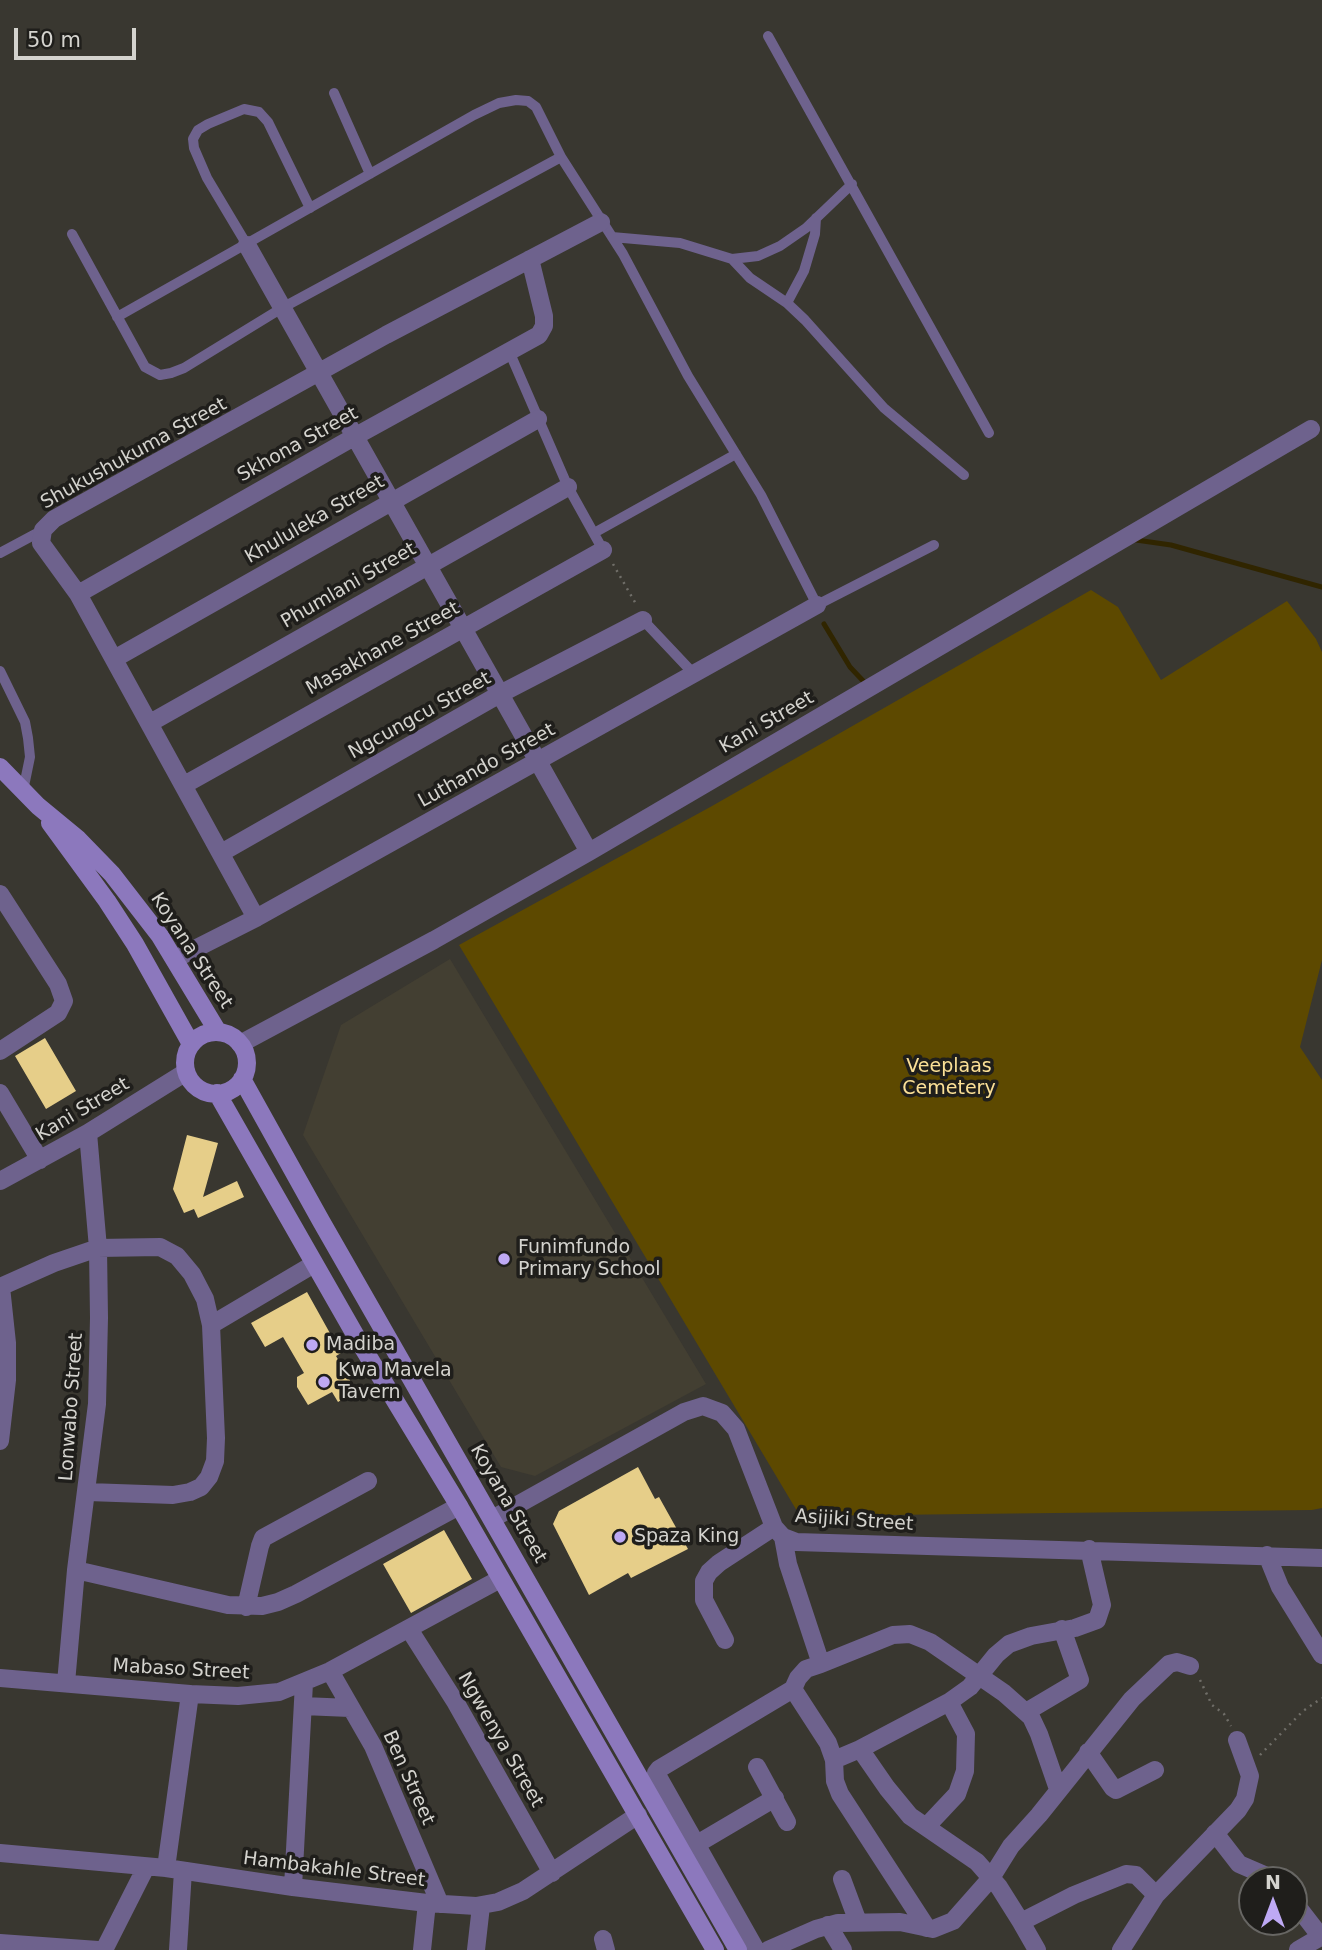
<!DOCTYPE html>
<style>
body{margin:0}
#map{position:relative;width:1322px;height:1950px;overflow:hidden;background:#393730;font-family:"DejaVu Sans",sans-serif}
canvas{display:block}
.north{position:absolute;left:1238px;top:1866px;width:70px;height:70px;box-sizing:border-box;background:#1f1e1b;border:2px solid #676663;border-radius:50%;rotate:0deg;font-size:19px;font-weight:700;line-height:28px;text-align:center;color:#d4d3ce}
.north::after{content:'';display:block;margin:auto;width:24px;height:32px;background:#bea9f4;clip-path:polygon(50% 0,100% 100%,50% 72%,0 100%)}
.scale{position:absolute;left:14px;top:28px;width:122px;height:32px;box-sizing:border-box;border:4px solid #d4d3ce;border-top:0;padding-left:9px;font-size:21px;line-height:24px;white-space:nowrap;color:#d4d3ce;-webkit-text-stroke:5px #1f1e1b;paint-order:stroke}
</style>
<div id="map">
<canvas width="1322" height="1950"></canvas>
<div class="north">N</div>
<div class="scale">50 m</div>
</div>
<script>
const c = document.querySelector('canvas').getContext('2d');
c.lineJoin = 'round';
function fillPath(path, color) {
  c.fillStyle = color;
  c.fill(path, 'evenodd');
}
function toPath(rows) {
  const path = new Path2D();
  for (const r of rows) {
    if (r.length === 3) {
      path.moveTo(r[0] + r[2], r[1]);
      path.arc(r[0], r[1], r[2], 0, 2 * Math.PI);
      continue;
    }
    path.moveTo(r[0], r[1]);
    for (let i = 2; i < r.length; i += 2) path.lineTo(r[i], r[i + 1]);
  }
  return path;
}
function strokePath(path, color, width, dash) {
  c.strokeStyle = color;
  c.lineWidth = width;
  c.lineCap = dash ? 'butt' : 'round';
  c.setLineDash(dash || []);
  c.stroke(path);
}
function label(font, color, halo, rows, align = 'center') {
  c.font = font + ' "DejaVu Sans",sans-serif';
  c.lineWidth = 7;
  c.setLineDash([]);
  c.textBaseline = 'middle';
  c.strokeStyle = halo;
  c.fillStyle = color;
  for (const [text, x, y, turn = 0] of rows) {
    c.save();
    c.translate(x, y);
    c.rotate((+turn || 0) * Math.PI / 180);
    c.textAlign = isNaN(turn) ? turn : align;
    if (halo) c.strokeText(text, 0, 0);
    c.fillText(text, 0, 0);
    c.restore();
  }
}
fillPath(toPath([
 [450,959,706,1384,535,1476,501,1467,303,1135,341,1025]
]), '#433f32');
fillPath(toPath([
 [1091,590,1118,607,1161,680,1287,601,1316,639,1322,652,1322,960,1300,1047,1322,1080,1322,1508,1312,1510,800,1516,459,945,712,806]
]), '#5d4900');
strokePath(toPath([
 [1136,540,1171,545,1322,587],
 [824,624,850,667,866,684]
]), '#302500', 5);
fillPath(toPath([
 [45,1038,76,1091,46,1109,15,1056],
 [187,1135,218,1143,203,1197,237,1181,244,1197,198,1218,194,1209,184,1213,173,1189],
 [307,1292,341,1353,336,1356,356,1391,338,1402,332,1392,308,1405,297,1387,297,1377,304,1373,283,1337,265,1347,251,1323],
 [638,1467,655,1499,659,1497,688,1549,631,1578,628,1573,589,1595,553,1524,559,1511],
 [444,1530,472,1579,411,1613,383,1564]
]), '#e6ce89');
strokePath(toPath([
 [613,564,636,604],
 [1200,1680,1212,1705,1224,1714,1231,1726],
 [1260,1755,1303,1711,1322,1698]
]), '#706e68', 2.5, [2, 5]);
strokePath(toPath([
 [768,36,989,433],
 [334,93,370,174],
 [72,234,145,367,160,375,171,373,184,368,282,308,561,157],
 [612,237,680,243,732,259,758,256,780,246,806,228,852,184],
 [247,245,207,178,194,148,193,139,198,130,208,124,244,109,259,112,268,122,310,208],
 [732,259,750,278,787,303,805,320,884,408,964,475],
 [787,303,804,271,815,234,816,218],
 [117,317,474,115,499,103,516,100,528,101,536,107,561,157,623,254,688,376,761,495,817,605,934,545],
 [509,351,568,487,603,550],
 [594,533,736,454],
 [0,553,43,530],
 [643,620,693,673],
 [0,671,25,722,28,738,30,757,23,791]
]), '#6e628d', 10);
strokePath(toPath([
 [247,245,589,852],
 [78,594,354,437,539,335,544,326,544,316,530,259],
 [114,659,538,419],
 [150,723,568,487],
 [184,785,603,550],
 [221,853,500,694,643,620],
 [0,894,58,984,64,1001,58,1013,0,1051],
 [256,918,78,594,41,543,43,530,54,519,386,335,601,222],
 [175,959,256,918,817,605],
 [240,1044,434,940,589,852,1311,429],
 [0,1093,40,1160],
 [0,1181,88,1133,186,1072],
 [0,1287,54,1263,98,1248,160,1247,177,1256,192,1274,205,1299,211,1325,216,1438,215,1461,209,1477,201,1487,190,1492,173,1495,88,1492],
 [211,1325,314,1264],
 [0,1441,7,1380,7,1343,1,1287],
 [492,1519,684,1412,703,1406,722,1413,736,1429,774,1527,783,1537,796,1542,1322,1558],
 [783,1537,788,1564,821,1664,806,1669,798,1678,793,1689,828,1743,834,1760,835,1781,840,1794,927,1928],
 [1267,1555,1280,1587,1322,1655],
 [76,1570,228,1605,262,1606,278,1602,296,1594,459,1506],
 [246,1607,260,1546,263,1538,368,1481],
 [409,1629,456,1703,552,1873],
 [725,1640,704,1600,704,1581,709,1572,719,1563,774,1527],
 [821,1664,893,1635,910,1634,930,1642,1004,1693,1031,1717,1039,1734,1058,1789],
 [330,1671,373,1746,440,1904],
 [0,1678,190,1694,238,1696,279,1692,330,1671,500,1579],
 [66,1683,76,1570,97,1404,99,1318,98,1248,88,1133],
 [303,1706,350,1708],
 [1026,1712,1080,1680,1062,1629],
 [860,1749,949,1702,970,1687,996,1655,1009,1644,1031,1636,1075,1628,1097,1620,1102,1605,1089,1549],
 [1088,1752,1113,1788,1116,1790,1155,1770],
 [834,1760,860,1749,887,1788,910,1816,977,1862,999,1887,1021,1922,1074,1895,1126,1874,1136,1875,1156,1895],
 [757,1767,787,1822],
 [926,1827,957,1794,965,1771,966,1734,949,1702],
 [1215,1833,1239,1864,1276,1880],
 [697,1844,775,1798],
 [0,1853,166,1868,293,1887,427,1903,476,1906,498,1902,523,1891,638,1815],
 [166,1868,190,1694],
 [842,1879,858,1922],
 [293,1887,304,1683],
 [1294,1902,1321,1937],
 [1021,1922,1037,1950],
 [828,1925,843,1950],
 [603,1939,606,1950],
 [0,1943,98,1950],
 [104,1950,146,1867],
 [178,1950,183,1871],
 [422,1950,427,1903],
 [476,1950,481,1906],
 [756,1950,656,1773,659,1769,793,1689],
 [768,1950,816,1929,838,1923,900,1922,933,1929,953,1921,991,1878,1011,1846,1039,1815,1132,1699,1169,1664,1177,1662,1190,1666],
 [1121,1950,1156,1895,1238,1810,1245,1799,1250,1776,1237,1740],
 [1298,1950,1322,1936]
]), '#6e628d', 18);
strokePath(toPath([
 [0,767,38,806,78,839,112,874,160,936,218,1032],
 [50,823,107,901,135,944,191,1044],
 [216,1063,31],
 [242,1079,321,1221,738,1950],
 [217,1093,357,1338,459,1506,715,1950]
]), '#8c78bd', 18);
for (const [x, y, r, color] of [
 [504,1259,7,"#bea9f4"],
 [312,1345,7,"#bea9f4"],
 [324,1382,7,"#bea9f4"],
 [620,1537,7,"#bea9f4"]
]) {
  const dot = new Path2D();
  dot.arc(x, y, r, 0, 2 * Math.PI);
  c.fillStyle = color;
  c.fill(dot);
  strokePath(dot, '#1f1e1b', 2.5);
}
label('19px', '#d4d3ce', '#1f1e1b', [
 ["Skhona Street",298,445,-29],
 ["Shukushukuma Street",134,454,-29],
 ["Khululeka Street",315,520,-30],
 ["Phumlani Street",349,586,-30],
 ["Masakhane Street",383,649,-29],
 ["Ngcungcu Street",420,716,-29],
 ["Kani Street",767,723,-30],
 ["Luthando Street",487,766,-29],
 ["Koyana Street",191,951,57],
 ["Kani Street",83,1110,-31],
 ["Lonwabo Street",72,1407,-86],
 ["Koyana Street",508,1504,60],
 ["Asijiki Street",854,1521,4],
 ["Mabaso Street",181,1670,3],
 ["Ngwenya Street",500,1740,60],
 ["Ben Street",408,1778,66],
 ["Hambakahle Street",334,1870,7]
]);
label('19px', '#fbe096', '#1f1e1b', [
 ["Veeplaas",949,1067],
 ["Cemetery",949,1089]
]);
label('19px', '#d4d3ce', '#1f1e1b', [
 ["Funimfundo",518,1248],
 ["Primary School",518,1270],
 ["Madiba",326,1345],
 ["Kwa Mavela",338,1371],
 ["Tavern",338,1393],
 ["Spaza King",634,1537]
], 'left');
</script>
